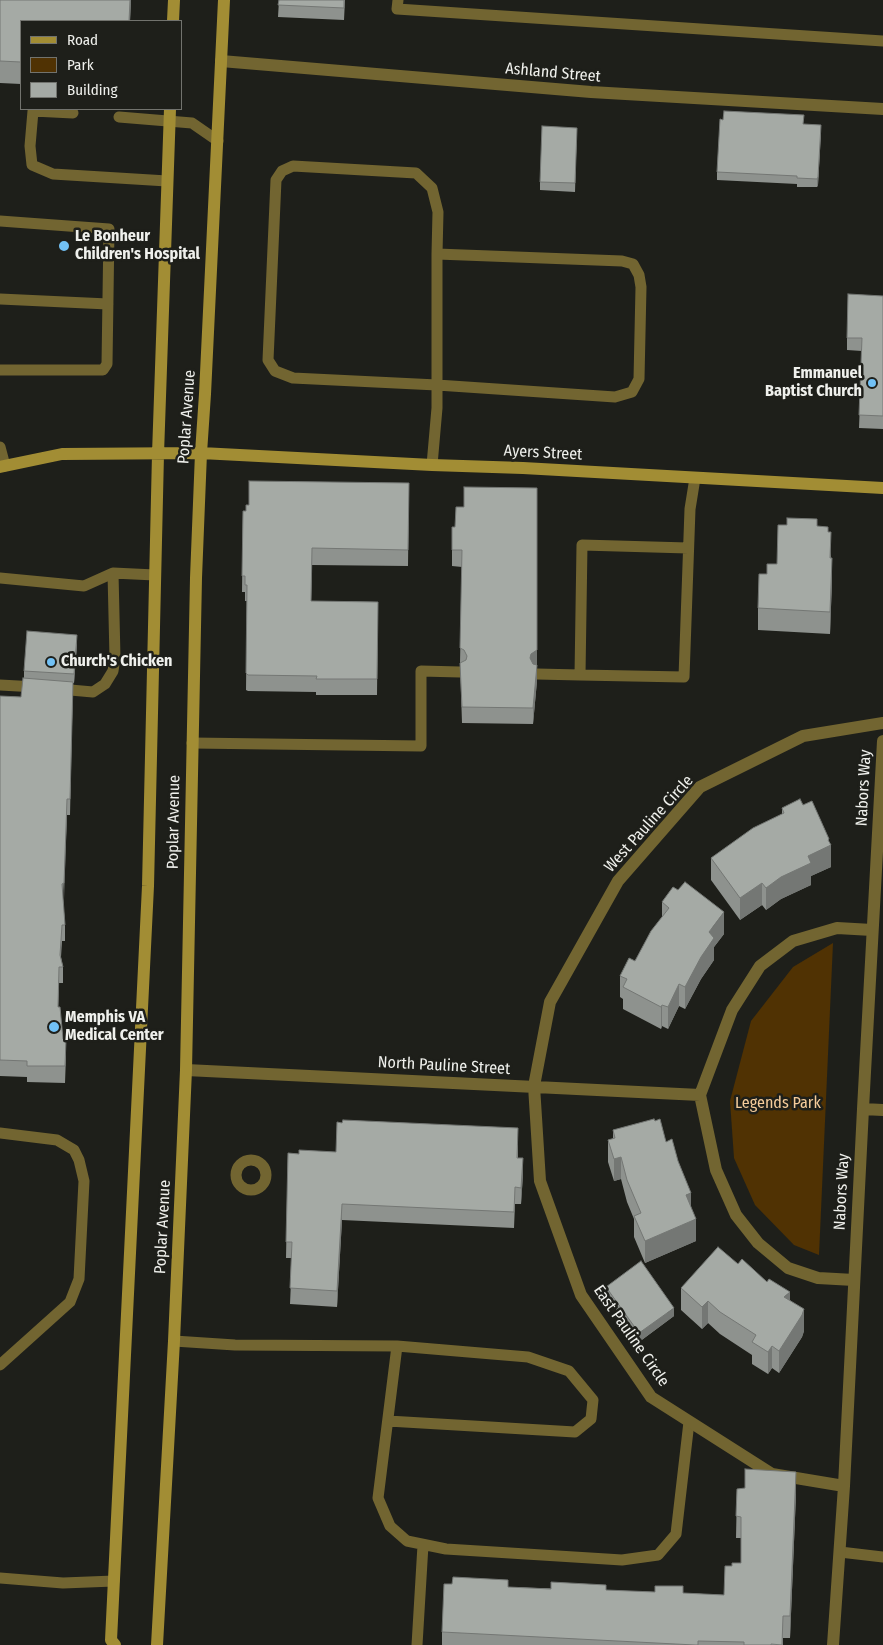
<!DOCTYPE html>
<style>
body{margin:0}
#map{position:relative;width:883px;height:1645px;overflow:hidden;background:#1e1f1a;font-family:"Fira Sans Condensed",sans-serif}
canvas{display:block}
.legend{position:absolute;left:20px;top:20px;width:162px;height:90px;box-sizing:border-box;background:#1e1f1a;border:1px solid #72736e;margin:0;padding:6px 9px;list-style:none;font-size:15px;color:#eff0ec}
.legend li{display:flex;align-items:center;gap:10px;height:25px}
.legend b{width:25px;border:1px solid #72736e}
</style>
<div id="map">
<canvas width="883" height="1645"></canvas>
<ul class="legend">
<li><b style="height:6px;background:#a28d34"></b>Road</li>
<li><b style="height:14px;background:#503203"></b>Park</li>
<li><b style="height:14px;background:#a5aaa5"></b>Building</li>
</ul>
</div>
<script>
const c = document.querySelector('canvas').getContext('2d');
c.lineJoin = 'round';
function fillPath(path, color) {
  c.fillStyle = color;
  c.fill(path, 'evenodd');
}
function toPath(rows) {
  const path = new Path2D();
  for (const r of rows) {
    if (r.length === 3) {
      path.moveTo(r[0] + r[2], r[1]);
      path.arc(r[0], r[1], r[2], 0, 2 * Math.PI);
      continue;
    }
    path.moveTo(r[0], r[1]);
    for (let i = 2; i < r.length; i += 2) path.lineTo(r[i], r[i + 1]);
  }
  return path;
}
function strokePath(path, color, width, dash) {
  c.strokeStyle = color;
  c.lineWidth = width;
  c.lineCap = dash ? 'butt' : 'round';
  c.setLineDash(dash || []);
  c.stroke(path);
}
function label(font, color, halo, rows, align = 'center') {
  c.font = font + ' "Fira Sans Condensed",sans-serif';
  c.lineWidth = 5;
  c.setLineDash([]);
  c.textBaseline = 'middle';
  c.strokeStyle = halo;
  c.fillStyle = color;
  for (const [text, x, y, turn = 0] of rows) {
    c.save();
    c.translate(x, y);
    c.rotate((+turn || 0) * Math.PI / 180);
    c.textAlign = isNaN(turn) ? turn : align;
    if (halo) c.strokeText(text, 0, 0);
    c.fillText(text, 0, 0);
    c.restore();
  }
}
fillPath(toPath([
 [833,943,819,1255,794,1245,755,1205,734,1158,730,1101,751,1021,793,967]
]), '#503203');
strokePath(toPath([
 [398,0,397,9,883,41],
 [73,113,33,111,30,146,32,165,53,174,167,181],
 [119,117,192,123,218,141],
 [0,221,109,229,107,364,103,370,0,370],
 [0,299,108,304],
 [0,447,5,466],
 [432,465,437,408,437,254,438,212,432,188,416,173,293,166,282,171,276,180,268,360,275,371,293,378,437,385,615,397,632,392,639,379,641,287,639,275,633,264,622,261,437,254],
 [688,548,582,545,580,675,684,677,690,509,695,478],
 [0,578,84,586,113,573,155,575],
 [537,674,580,675],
 [0,685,36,687],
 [59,689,93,692,105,684,113,671,115,658,113,573],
 [192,743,421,746,421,671,460,672],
 [0,1133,57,1140,74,1150,79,1160,84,1181,79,1279,70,1302,0,1365],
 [251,1175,15],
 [174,1341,235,1345,397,1346,378,1498,390,1526,407,1541,446,1549,622,1560,658,1555,676,1534,689,1422],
 [388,1421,575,1432,591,1419,593,1400,569,1371,528,1357,397,1346],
 [840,1552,883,1557],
 [0,1578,63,1583,114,1581],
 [417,1645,423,1545]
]), '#726531', 11);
strokePath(toPath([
 [221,61,591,92,883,109],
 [186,1070,700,1095],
 [863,1109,883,1110],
 [854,1280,818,1278,788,1268,758,1243,736,1215,716,1170,700,1095,732,1010,760,966,793,941,837,928,872,930],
 [844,1486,772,1474,651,1397,581,1295,540,1181,534,1086,550,1002,618,881,700,787,803,736,883,723],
 [833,1645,844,1486,863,1109,883,741]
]), '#726531', 12);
strokePath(toPath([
 [173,21,174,0],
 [0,467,62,454,201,453,432,465,523,468,883,488],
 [115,1645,111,1640,148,886,158,454,170,109],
 [157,1645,174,1341,186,1070,196,578,201,453,205,394,224,0]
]), '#a28d34', 12);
fillPath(toPath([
 [0,0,131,0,130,21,21,21,21,84,0,83],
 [279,0,345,0,344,20,278,17],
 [804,124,821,133,818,185,817,187,797,187,797,184,717,180,717,172],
 [577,128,575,192,540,190,540,182],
 [883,296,883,429,859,428,862,351,847,350,847,338],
 [409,483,408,566,312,565,311,601,378,602,377,695,316,695,316,692,248,691,246,690,247,601,245,601,245,592,242,592,243,511,246,511,249,505],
 [537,488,537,681,533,724,462,723,460,663,462,567,452,566,452,527,455,527,464,507],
 [817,526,828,532,831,558,832,580,830,634,758,630,758,608,767,574],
 [77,644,74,683,73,683,70,815,67,815,63,899,65,925,65,941,62,941,61,957,63,967,63,983,59,983,58,1007,66,1056,65,1083,27,1082,27,1077,0,1076,0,696,21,697,24,678,24,671],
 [803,805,829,842,831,867,811,876,811,885,781,899,766,910,762,905,740,920,711,880,711,858,782,814,782,808],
 [662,902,724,934,714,947,714,960,701,979,685,1009,679,1006,668,1029,662,1026,661,1029,623,1009,623,999,620,997,620,976,635,961,662,917],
 [655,1121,666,1142,691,1208,696,1241,645,1263,634,1237,634,1219,627,1202,621,1179,614,1181,608,1162,608,1140,613,1139,613,1130],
 [518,1145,518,1158,523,1174,521,1204,515,1204,514,1228,342,1220,337,1307,290,1304,292,1258,286,1258,288,1153,299,1154,336,1152],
 [767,1282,790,1300,804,1331,802,1337,779,1373,772,1368,768,1374,752,1364,752,1355,720,1334,708,1323,702,1329,681,1310,681,1288],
 [606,1287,674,1316,639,1342,606,1295],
 [737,1489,796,1494,790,1638,783,1638,783,1645,442,1645,442,1632,508,1587,683,1593,724,1595,732,1566,741,1563,741,1538,736,1538]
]), '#8e928e');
fillPath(toPath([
 [130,0,131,0,130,21,129,21],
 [821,125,818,185,817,187,817,179],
 [537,488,537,681,533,724,533,708,530,658],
 [832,558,832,580,830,634,830,612],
 [77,635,77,644,74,683,74,674],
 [67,799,67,815,64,899,64,883],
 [829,839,829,846,831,845,831,867,811,876,811,885,781,899,766,910,766,888],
 [762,883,762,905,740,920,740,898],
 [724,912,724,934,714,947,714,960,701,979,685,1009,685,987,709,932],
 [679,984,679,1006,668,1029,668,1007],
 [662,1005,662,1026,661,1029,661,1007],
 [621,1157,621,1179,614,1181,614,1159],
 [523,1158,523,1174,521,1204,521,1188],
 [691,1193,691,1214,686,1195],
 [342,1204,342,1220,337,1307,337,1291],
 [696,1219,696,1241,645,1263,645,1241],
 [790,1292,790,1313,784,1297],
 [708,1301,708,1323,702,1329,702,1307],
 [674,1308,674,1316,639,1342,639,1333],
 [804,1309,804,1331,802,1337,779,1373,779,1351],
 [772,1346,772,1368,768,1374,768,1352],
 [796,1472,796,1494,790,1638,790,1616]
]), '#747774');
const building = toPath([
 [0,0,130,0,129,21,21,21,21,62,0,61,0,0],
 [279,0,344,0,344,8,278,5,279,0],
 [724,111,804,115,803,124,821,125,818,177,817,179,797,178,797,176,717,172,720,119,723,120,724,111],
 [542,126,577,128,575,183,540,182,542,126],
 [848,294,883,296,883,416,859,415,862,338,847,338,848,294],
 [249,481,409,483,408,550,312,548,311,601,378,602,377,679,316,679,317,676,248,675,246,673,247,585,245,585,245,576,242,576,243,511,246,511,246,505,249,505,249,481],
 [464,487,537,488,537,650,531,654,530,658,533,664,537,665,533,708,462,707,460,663,466,660,467,656,464,650,460,648,462,550,452,550,452,527,455,527,456,507,464,507,464,487],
 [787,518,817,519,817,526,828,527,828,532,831,532,830,558,832,558,830,612,758,608,759,574,767,574,767,564,777,564,778,525,787,525,787,518],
 [27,631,77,635,74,674,24,671,27,631],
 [23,678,73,682,70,799,67,799,64,883,62,884,65,925,62,925,60,955,63,967,59,967,58,1007,60,1007,63,1039,66,1040,65,1066,27,1066,27,1061,0,1060,0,696,21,697,23,678],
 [800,799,803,805,812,801,829,839,828,840,831,845,808,856,811,863,781,877,766,888,762,883,740,898,711,858,753,828,784,813,782,808,800,799],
 [685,882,724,912,709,932,714,938,701,957,685,987,679,984,668,1007,662,1005,661,1007,623,987,627,979,620,976,629,958,635,961,651,931,669,908,662,902,673,887,678,890,685,882],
 [654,1119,655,1121,660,1119,666,1142,672,1139,678,1161,691,1193,686,1195,696,1219,645,1241,634,1216,641,1213,627,1180,621,1157,614,1159,608,1140,615,1138,613,1130,654,1119],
 [343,1120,518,1128,517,1158,523,1158,521,1188,515,1187,514,1212,342,1204,337,1291,290,1288,292,1242,286,1242,288,1153,299,1154,299,1150,336,1152,337,1122,342,1123,343,1120],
 [718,1247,738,1264,742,1259,767,1282,769,1279,790,1292,784,1297,804,1309,802,1315,779,1351,772,1346,768,1352,752,1342,756,1335,720,1312,708,1301,702,1307,681,1288,718,1247],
 [641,1261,674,1308,639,1333,606,1287,641,1261],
 [745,1469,796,1472,790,1616,783,1616,782,1645,771,1644,771,1645,744,1645,744,1642,698,1641,698,1645,695,1645,442,1632,444,1584,452,1584,453,1577,508,1580,508,1587,551,1589,551,1582,606,1585,606,1590,655,1592,655,1586,683,1586,683,1593,724,1595,725,1566,732,1566,732,1563,741,1563,741,1517,736,1516,737,1489,745,1488,745,1469]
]);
fillPath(building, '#a5aaa5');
strokePath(building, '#747774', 1);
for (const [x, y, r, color] of [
 [64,246,6,"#72c1f5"],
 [872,383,5,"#72c1f5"],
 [51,662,5,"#72c1f5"],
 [54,1027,6,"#72c1f5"]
]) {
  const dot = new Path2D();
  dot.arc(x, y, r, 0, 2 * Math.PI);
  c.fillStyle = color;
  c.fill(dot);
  strokePath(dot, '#1e1f1a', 2);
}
label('16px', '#eff0ec', '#1e1f1a', [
 ["Ashland Street",553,73,5],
 ["Poplar Avenue",187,417,-86],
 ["Ayers Street",543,453,3],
 ["Nabors Way",864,788,-87],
 ["Poplar Avenue",174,822,-89],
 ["West Pauline Circle",649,824,-48],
 ["North Pauline Street",444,1066,3],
 ["Nabors Way",842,1192,-87],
 ["Poplar Avenue",163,1227,-87],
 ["East Pauline Circle",631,1336,55]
]);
label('bold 16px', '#eff0ec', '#1e1f1a', [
 ["Le Bonheur",75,237],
 ["Children's Hospital",75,255],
 ["Emmanuel",862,374,"right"],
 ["Baptist Church",862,392,"right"],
 ["Church's Chicken",61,662],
 ["Memphis VA",65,1018],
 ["Medical Center",65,1036]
], 'left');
label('16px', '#f6cd9b', '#1e1f1a', [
 ["Legends Park",778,1104]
]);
</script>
